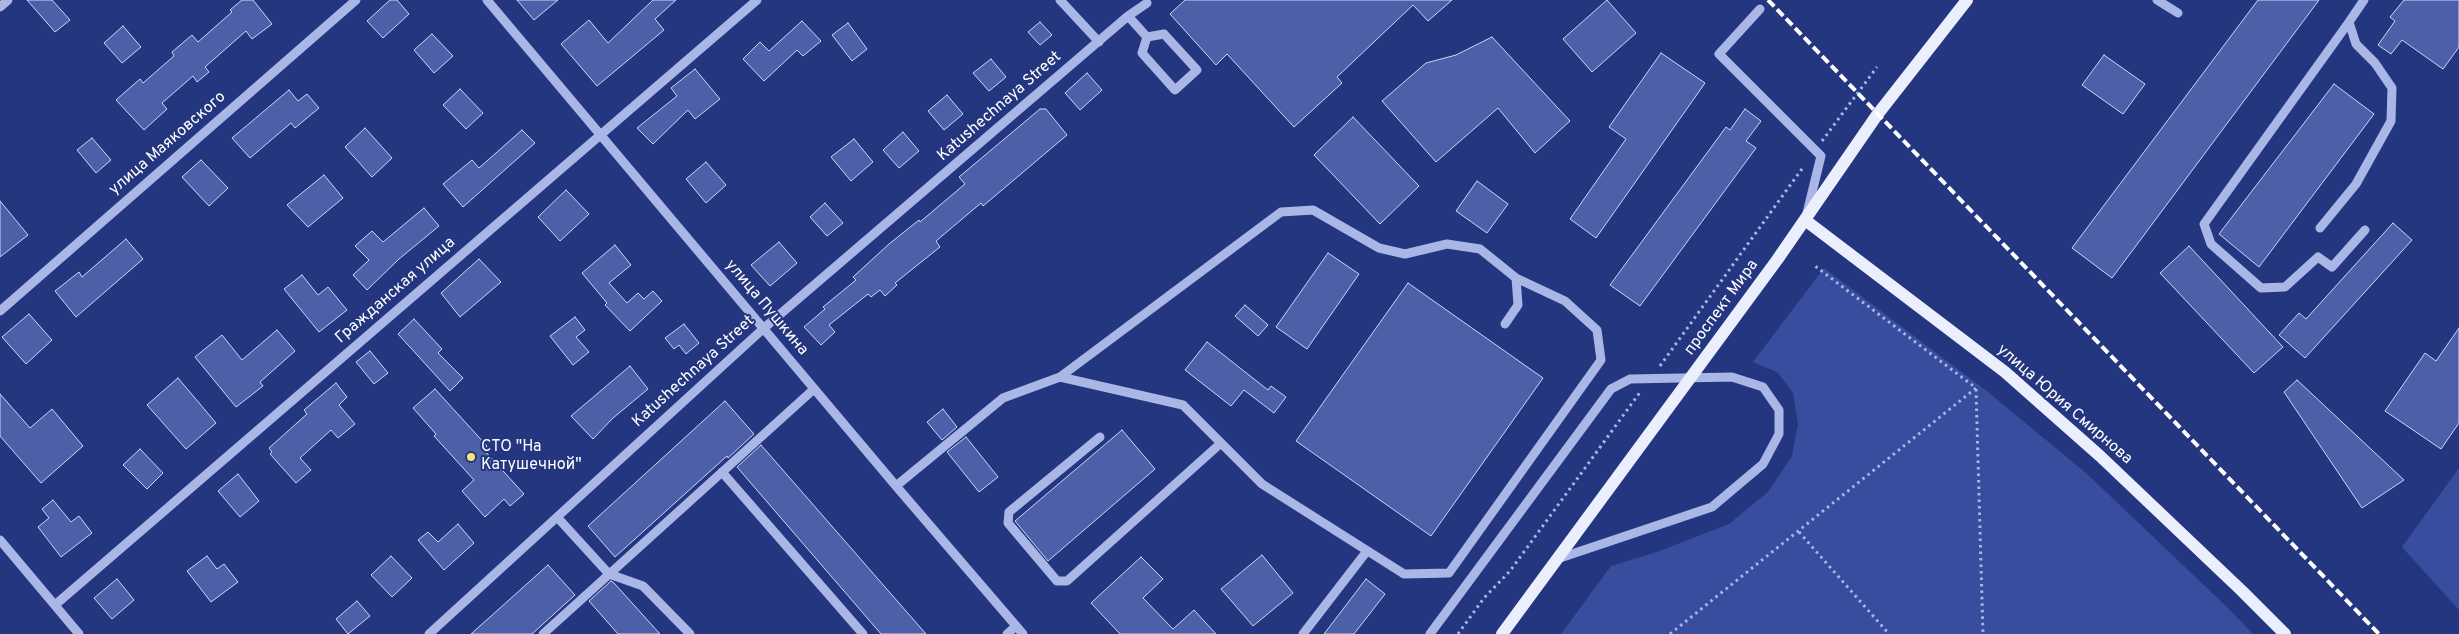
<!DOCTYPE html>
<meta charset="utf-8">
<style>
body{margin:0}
canvas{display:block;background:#24367f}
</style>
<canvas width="2459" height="634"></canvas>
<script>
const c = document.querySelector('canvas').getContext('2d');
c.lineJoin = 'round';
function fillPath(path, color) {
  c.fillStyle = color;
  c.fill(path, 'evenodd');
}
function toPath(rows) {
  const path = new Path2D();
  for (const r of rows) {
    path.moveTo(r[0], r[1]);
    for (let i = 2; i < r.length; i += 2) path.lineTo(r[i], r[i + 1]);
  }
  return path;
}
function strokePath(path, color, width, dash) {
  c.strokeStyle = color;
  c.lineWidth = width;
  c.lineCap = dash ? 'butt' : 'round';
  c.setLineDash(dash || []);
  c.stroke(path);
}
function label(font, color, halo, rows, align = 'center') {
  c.font = font + ' Overpass,sans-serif';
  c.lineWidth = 4;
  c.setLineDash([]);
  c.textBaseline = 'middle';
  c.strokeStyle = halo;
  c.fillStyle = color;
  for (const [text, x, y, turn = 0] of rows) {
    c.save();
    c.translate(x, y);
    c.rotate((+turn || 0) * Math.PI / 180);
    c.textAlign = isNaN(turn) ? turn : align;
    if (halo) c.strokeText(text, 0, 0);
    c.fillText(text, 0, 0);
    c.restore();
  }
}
fillPath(toPath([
 [1824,268,1988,392,2086,473,2227,607,2253,634,1561,634,1611,566,1657,552,1729,524,1768,492,1792,456,1798,424,1793,392,1777,372,1753,362],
 [2459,468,2459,610,2402,547]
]), '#384d9d');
const building = toPath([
 [27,0,52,0,70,20,55,32,27,0],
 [242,0,253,0,272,24,252,39,246,31,205,67,209,72,197,82,193,76,162,103,167,109,144,130,116,100,140,79,143,83,174,56,172,52,192,35,198,42,232,12,230,10,242,0],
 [390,0,397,0,409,14,383,38,367,21,390,0],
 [517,0,558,0,534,20,517,0],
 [653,0,676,0,655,19,664,30,597,86,561,44,589,20,608,43,653,0],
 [1185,0,1452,0,1428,21,1413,5,1337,77,1342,83,1294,127,1227,54,1216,65,1170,14,1185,0],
 [1607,0,1636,33,1592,72,1563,39,1607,0],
 [2258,0,2319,0,2112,278,2072,248,2258,0],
 [2404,0,2459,0,2459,47,2443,69,2402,40,2391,54,2378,45,2395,21,2390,17,2404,0],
 [802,21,821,41,803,56,797,50,764,81,743,59,760,42,769,51,802,21],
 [1040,22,1052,35,1040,45,1028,32,1040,22],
 [848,23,867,49,852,61,832,35,848,23],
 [123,26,141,47,122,63,104,43,123,26],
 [432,34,453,56,434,73,414,50,432,34],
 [1492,37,1570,121,1535,153,1498,108,1436,162,1382,101,1426,63,1456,55,1492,37],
 [1661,53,1705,83,1596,238,1570,219,1626,139,1609,127,1661,53],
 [2104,55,2145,84,2123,114,2082,85,2104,55],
 [991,59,1006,77,989,91,973,73,991,59],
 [695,69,720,99,695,119,688,110,653,144,637,128,677,96,671,88,695,69],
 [1087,73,1102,90,1080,110,1065,93,1087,73],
 [2334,84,2374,114,2259,267,2219,234,2334,84],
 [460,89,483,113,466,129,443,105,460,89],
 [289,90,298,101,307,94,319,108,295,128,291,123,250,158,232,138,289,90],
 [947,95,963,114,944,130,928,111,947,95],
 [1040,109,1046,109,1067,135,983,206,981,203,936,241,940,247,895,283,897,285,885,296,880,290,871,297,868,294,829,325,835,332,821,345,804,327,825,309,823,307,856,280,853,277,889,244,919,220,920,222,965,184,959,177,1040,109],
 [1745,109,1761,121,1746,141,1756,148,1640,306,1610,285,1726,127,1730,130,1745,109],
 [1353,117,1419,186,1380,224,1314,155,1353,117],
 [365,128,392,158,372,177,345,147,365,128],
 [522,130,535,143,463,207,443,184,472,160,479,168,522,130],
 [903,132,919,151,899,168,883,150,903,132],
 [92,138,111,160,96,173,77,150,92,138],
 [854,139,873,162,851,181,831,157,854,139],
 [201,160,228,188,209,206,182,177,201,160],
 [706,162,726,185,706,203,686,179,706,162],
 [324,175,343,198,308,227,287,205,324,175],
 [1477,181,1508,204,1487,233,1456,211,1477,181],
 [566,190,589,214,560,241,538,217,566,190],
 [0,201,28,235,0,257,0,201],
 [825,203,843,223,827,236,810,217,825,203],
 [424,208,439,226,399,259,367,290,353,275,369,260,355,246,372,231,383,242,424,208],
 [2393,223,2412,240,2305,358,2279,335,2299,313,2306,319,2393,223],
 [126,239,143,259,76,317,55,291,79,272,82,277,126,239],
 [779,242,797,263,770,286,751,265,779,242],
 [615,245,631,265,609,283,627,303,638,293,644,299,653,291,662,301,630,331,605,305,607,303,582,273,615,245],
 [2189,246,2283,347,2254,373,2160,273,2189,246],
 [1328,253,1359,274,1307,349,1276,327,1328,253],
 [479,259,501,282,460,317,441,293,479,259],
 [302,275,318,295,328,287,347,310,319,332,284,289,302,275],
 [1408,283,1543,378,1431,536,1296,441,1408,283],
 [1245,305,1268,325,1258,336,1235,316,1245,305],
 [29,314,52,340,26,364,2,337,29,314],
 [575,317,585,330,576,337,589,352,573,365,550,336,575,317],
 [414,319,442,349,438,353,463,378,450,391,398,334,414,319],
 [684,324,699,343,686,354,679,345,674,349,665,338,684,324],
 [2459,328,2459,423,2441,449,2385,411,2425,353,2436,361,2459,328],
 [277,330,295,351,260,382,263,386,236,407,195,357,222,335,242,360,277,330],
 [1207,342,1268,390,1271,386,1286,397,1274,413,1244,390,1231,406,1185,370,1207,342],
 [370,351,388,373,374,384,356,362,370,351],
 [630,366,648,389,613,418,593,439,571,416,630,366],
 [178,378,216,423,186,449,147,405,178,378],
 [2297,380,2404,480,2362,508,2284,392,2297,380],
 [336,383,347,397,339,405,355,424,338,438,331,430,300,458,311,470,296,483,270,454,272,452,269,448,307,414,304,410,336,383],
 [435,389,487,446,484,450,524,494,510,506,504,499,485,517,462,491,474,480,434,436,436,434,413,408,435,389],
 [0,394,30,428,52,409,83,446,41,483,0,436,0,394],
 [725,401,754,434,728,458,727,456,615,557,588,526,725,401],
 [943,409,957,427,942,440,927,422,943,409],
 [1122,430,1155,469,1048,561,1015,521,1122,430],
 [966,437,998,477,979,492,947,452,966,437],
 [761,445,926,634,881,634,737,467,761,445],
 [140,449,163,473,147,489,123,465,140,449],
 [238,474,259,501,240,517,218,491,238,474],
 [53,500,71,522,79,516,92,533,61,557,38,527,49,518,42,509,53,500],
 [458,524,474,543,444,570,418,540,428,532,438,542,458,524],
 [1262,555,1293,593,1253,626,1221,589,1262,555],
 [207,556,217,569,224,564,238,582,211,602,187,571,207,556],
 [391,556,412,578,392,597,371,575,391,556],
 [1141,557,1163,579,1143,598,1173,629,1194,610,1216,634,1120,634,1091,603,1141,557],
 [548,565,575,595,532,634,471,634,548,565],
 [117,579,134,600,112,619,94,598,117,579],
 [1366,579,1385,594,1354,634,1324,634,1366,579],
 [611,581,614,583,660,634,618,634,589,601,611,581],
 [357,601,370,616,348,634,336,619,357,601]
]);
fillPath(building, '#4c5fa8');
strokePath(building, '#cdd6f5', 1);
strokePath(toPath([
 [1822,141,1877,67],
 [1660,366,1804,166],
 [1976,389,1983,634],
 [1799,532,1889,634],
 [1458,634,1484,598,1510,571,1641,391],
 [1670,634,1976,388,1815,266]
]), '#aab7e6', 3, [2.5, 4]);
strokePath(toPath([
 [487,0,896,486,1023,634],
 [1060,0,1099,42],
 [2157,0,2178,13],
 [0,7,8,0],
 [1760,9,1719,54,1821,156,1807,213],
 [1128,16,1147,37,1142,53,1175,90,1197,70,1164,34,1147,37],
 [2349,22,2204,224,2211,244,2261,288,2285,287,2318,257,2332,267,2365,230],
 [2320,228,2356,184,2391,121,2392,88,2375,63,2356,44,2349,22,2364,0],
 [0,311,356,0],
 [1060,377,1183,405,1262,484,1404,574,1449,573,1601,360,1597,330,1565,301,1516,278],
 [1100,437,1009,512,1008,523,1057,581,1067,581,1221,443],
 [722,472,863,634],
 [896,486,1003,398,1060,377,1281,212,1313,210,1379,248,1405,254,1447,244,1480,249,1516,278,1518,305,1505,324],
 [557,517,609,574,643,586,690,634],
 [0,540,79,634],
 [55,605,757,0],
 [429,634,764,328,1128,16,1147,3],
 [543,634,814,389],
 [1007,634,1016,626],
 [1303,634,1367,551],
 [1430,634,1611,389,1630,379,1732,377,1763,387,1779,410,1779,434,1763,464,1712,507,1557,559]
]), '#aab7e6', 9);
strokePath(toPath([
 [1805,220,2005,372,2100,456,2242,591,2285,634],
 [1502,634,1777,260,1877,115,1967,0]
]), '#ebeefd', 12);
strokePath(toPath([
 [1768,0,2379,634]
]), '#fff', 4, [9, 4]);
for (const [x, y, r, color] of [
 [471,457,5,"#f0eb6e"]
]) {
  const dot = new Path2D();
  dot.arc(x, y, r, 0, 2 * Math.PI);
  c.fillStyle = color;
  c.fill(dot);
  strokePath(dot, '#24367f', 2);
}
label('16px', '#fff', '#24367f', [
 ["Katushechnaya Street",1000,107,-41],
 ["улица Маяковского",168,144,-41],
 ["Гражданская улица",396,291,-41],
 ["улица Пушкина",766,308,50],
 ["проспект Мира",1722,308,-54],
 ["Katushechnaya Street",694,372,-42],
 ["улица Юрия Смирнова",2064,405,41]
]);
label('16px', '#fff', '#24367f', [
 ["СТО \"На",481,448],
 ["Катушечной\"",481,466]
], 'left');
</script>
